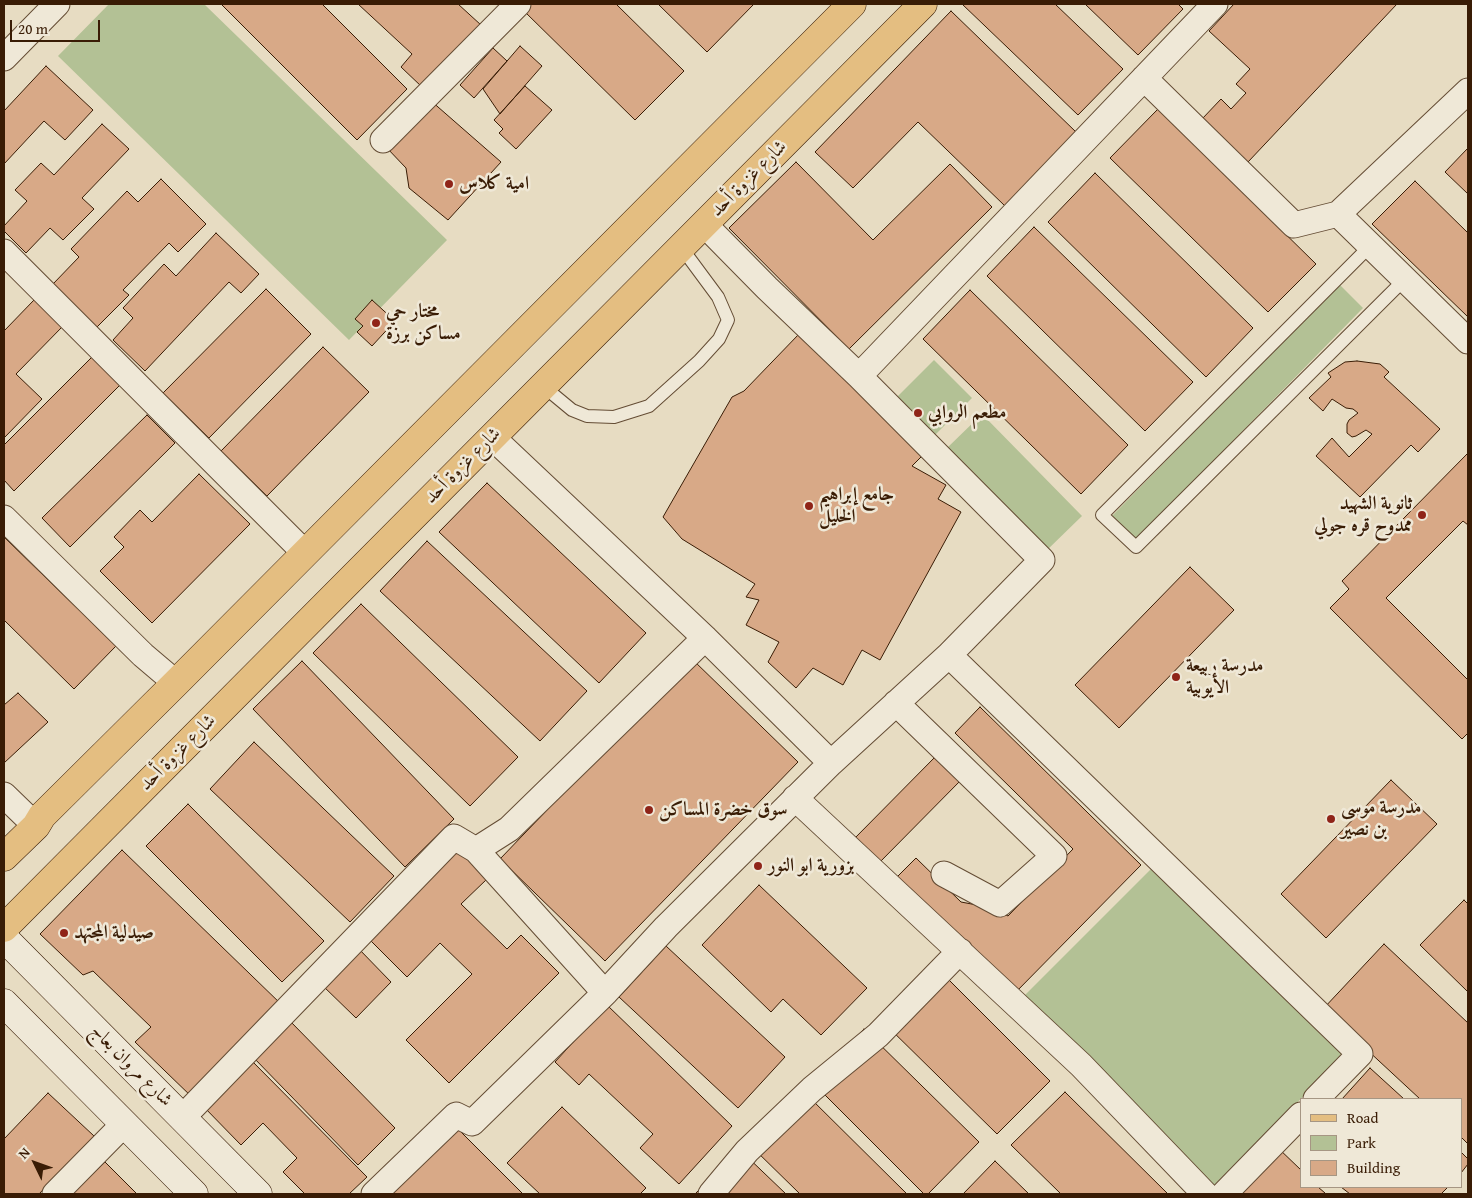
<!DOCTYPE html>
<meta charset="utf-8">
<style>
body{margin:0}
#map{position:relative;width:1472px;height:1198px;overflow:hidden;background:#e7dcc2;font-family:"Gentium Book Plus",serif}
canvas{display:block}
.frame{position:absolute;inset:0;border:5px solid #391c05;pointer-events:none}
.legend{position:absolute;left:1300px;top:1098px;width:162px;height:90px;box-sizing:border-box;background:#efe8d7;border:1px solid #a69683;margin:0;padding:6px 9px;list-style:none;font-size:15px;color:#391c05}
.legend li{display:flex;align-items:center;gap:10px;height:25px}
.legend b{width:25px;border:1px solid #a69683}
.north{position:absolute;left:10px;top:1138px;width:50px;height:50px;-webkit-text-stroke:4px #efe8d7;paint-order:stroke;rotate:312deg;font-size:14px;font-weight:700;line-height:20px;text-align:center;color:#391c05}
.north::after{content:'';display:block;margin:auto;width:18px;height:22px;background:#391c05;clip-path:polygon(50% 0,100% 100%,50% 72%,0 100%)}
.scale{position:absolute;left:10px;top:20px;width:90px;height:22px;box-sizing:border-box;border:2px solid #391c05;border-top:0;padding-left:6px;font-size:15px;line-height:18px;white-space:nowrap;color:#391c05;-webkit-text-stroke:4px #efe8d7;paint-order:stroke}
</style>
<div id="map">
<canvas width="1472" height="1198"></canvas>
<div class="frame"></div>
<ul class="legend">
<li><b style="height:6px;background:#e4be81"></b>Road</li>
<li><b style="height:14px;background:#b3c195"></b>Park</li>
<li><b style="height:14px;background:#d8a987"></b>Building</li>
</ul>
<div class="north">N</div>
<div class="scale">20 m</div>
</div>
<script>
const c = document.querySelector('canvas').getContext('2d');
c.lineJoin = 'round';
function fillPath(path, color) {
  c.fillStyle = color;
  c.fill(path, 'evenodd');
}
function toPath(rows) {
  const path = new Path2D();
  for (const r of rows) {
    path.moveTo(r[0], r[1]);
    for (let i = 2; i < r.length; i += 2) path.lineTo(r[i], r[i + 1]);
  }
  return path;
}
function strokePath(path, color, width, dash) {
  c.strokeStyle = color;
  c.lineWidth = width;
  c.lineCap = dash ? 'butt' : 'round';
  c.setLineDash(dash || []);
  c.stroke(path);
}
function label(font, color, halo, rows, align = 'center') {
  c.font = font + ' "Gentium Book Plus",Amiri,serif';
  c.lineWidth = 5;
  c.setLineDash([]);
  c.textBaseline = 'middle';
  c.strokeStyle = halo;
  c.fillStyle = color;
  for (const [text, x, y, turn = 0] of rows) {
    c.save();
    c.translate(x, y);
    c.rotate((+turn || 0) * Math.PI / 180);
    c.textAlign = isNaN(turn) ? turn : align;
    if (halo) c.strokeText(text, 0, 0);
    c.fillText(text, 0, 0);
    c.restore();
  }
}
fillPath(toPath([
 [109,4,204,4,447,240,349,340,58,56],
 [1339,284,1363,308,1136,540,1112,516],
 [934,360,972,398,932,438,894,400],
 [982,414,1082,516,1045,552,946,449],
 [1154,866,1345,1055,1213,1186,1024,996]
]), '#b3c195');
const building = toPath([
 [221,4,322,4,407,89,357,140,221,4],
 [358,4,458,4,481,25,422,87,401,67,412,54,358,4],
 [531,4,616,4,684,71,635,120,524,11,531,4],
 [658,4,754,4,707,52,658,4],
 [962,4,1055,4,1123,69,1078,115,962,4],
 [1085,4,1178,4,1183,9,1138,55,1085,4],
 [1234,4,1397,4,1248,162,1202,119,1221,99,1231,109,1246,93,1236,84,1250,69,1209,31,1234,4],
 [951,11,1076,132,1005,206,918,122,853,188,815,152,951,11],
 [520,46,542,66,500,114,483,89,520,46],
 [493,48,507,61,474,98,460,85,493,48],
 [46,66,93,110,65,140,44,121,4,164,4,111,46,66],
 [525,86,552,110,516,149,499,133,503,129,494,120,525,86],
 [430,100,501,162,448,220,409,188,406,168,386,147,430,100],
 [1158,109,1316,264,1268,312,1110,158,1158,109],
 [102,124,129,149,82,198,94,209,63,240,50,228,26,253,4,231,4,226,27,201,15,190,41,163,54,175,102,124],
 [1468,148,1468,194,1445,172,1468,148],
 [796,162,873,240,950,164,992,207,849,349,729,228,796,162],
 [1095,173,1253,328,1206,377,1048,222,1095,173],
 [161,179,206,224,178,252,169,243,123,290,129,295,97,327,53,284,79,257,71,249,127,191,138,202,161,179],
 [1415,181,1468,233,1468,317,1372,224,1415,181],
 [1034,227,1193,382,1145,431,987,276,1034,227],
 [216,233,259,274,241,293,229,282,145,371,113,340,133,318,123,308,164,264,176,276,216,233],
 [266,289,311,334,209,438,163,393,266,289],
 [970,290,1128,445,1081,494,923,339,970,290],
 [35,299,63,326,16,374,42,399,4,438,4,331,35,299],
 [372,300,395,321,372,346,357,332,363,326,355,319,372,300],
 [800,333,924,454,912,466,946,485,938,499,961,512,880,660,862,650,843,685,813,668,796,688,768,662,779,642,746,625,759,600,746,597,755,584,682,539,663,517,732,397,744,391,800,333],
 [323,347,369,392,267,496,221,451,323,347],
 [95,354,123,382,14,491,4,480,4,445,95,354],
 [1357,361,1380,364,1389,372,1384,377,1440,429,1418,452,1411,445,1360,497,1316,456,1332,438,1349,457,1372,434,1366,430,1356,436,1352,437,1347,433,1347,424,1349,420,1358,413,1353,409,1346,408,1332,399,1323,411,1309,398,1331,377,1328,373,1345,362,1357,361],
 [147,415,175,443,70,547,42,518,147,415],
 [1468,453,1468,525,1463,521,1386,598,1468,680,1468,733,1462,739,1330,608,1349,589,1342,581,1468,453],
 [199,474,250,524,152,623,100,571,124,547,114,537,140,510,152,522,199,474],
 [487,483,646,633,599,683,439,532,487,483],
 [4,537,116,646,74,689,4,620,4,537],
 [427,541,587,691,540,741,380,591,427,541],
 [1190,567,1234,610,1119,728,1075,685,1190,567],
 [361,604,518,757,470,806,313,653,361,604],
 [692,659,798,762,605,961,500,859,692,659],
 [302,661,454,819,405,867,253,709,302,661],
 [18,693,48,722,4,763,4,705,18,693],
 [980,707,1141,865,1012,996,894,880,916,858,961,902,993,908,1008,916,1073,849,955,733,980,707],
 [254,742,394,876,350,922,210,789,254,742],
 [939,753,964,777,877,865,852,841,939,753],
 [1391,780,1437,824,1326,938,1281,894,1391,780],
 [188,804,324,941,282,982,146,846,188,804],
 [455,846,487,879,461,904,507,949,521,935,559,973,449,1083,406,1040,472,974,440,943,407,977,366,936,455,846],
 [122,850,283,1006,194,1099,135,1042,151,1027,93,971,83,975,40,934,122,850],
 [759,885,867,988,821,1035,783,999,771,1012,702,945,759,885],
 [1464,900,1468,904,1468,992,1420,945,1464,900],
 [1384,944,1468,1023,1468,1144,1461,1137,1461,1099,1420,1099,1323,1009,1384,944],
 [666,946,785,1057,738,1108,619,997,666,946],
 [357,947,391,982,356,1018,321,984,357,947],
 [936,967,1050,1081,997,1134,882,1021,936,967],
 [607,1005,732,1126,679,1184,640,1148,653,1134,589,1074,579,1085,555,1062,607,1005],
 [289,1020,395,1128,358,1165,252,1056,289,1020],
 [864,1029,979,1142,928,1194,924,1194,812,1082,864,1029],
 [248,1057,367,1177,349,1194,305,1194,283,1172,297,1158,263,1123,241,1145,201,1104,248,1057],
 [1370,1068,1404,1099,1342,1099,1370,1068],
 [804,1092,907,1194,800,1194,751,1146,804,1092],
 [1065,1092,1168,1194,1061,1194,1011,1145,1065,1092],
 [48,1093,94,1136,39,1194,4,1194,4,1139,48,1093],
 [562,1107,646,1188,640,1194,540,1194,507,1163,562,1107],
 [454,1125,523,1194,384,1194,454,1125],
 [1276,1146,1301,1170,1301,1187,1318,1187,1325,1193,1324,1194,1230,1194,1276,1146],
 [739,1149,786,1194,695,1194,739,1149],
 [1461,1152,1468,1159,1468,1164,1461,1173,1461,1152],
 [995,1161,1029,1194,963,1194,995,1161],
 [105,1162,137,1194,72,1194,105,1162],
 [1341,1187,1448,1187,1441,1194,1350,1194,1341,1187]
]);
fillPath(building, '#d8a987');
strokePath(building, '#391c05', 1);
const service = toPath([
 [1370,246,1102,515,1136,547,1405,279],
 [543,386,572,410,587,416,614,417,649,406,699,361,719,339,728,320,718,297,681,247]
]);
const minor = toPath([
 [4,58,57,4],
 [1144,78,1294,225,1338,214,1468,91],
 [383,140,518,4],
 [1338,214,1468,341],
 [704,224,767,288,859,376,1215,4],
 [4,252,305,553],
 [4,518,143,655,176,683],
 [949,655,1360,1054,1316,1099],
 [896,703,1054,856,1000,904,944,874],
 [831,763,949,655,1042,560,859,376],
 [4,795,36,826],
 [795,798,1081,1065,1205,1194],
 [476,850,509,829,705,638],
 [182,1118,454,837,476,850,605,993],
 [55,1194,124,1124],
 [374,1194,456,1115,472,1123,605,993,666,927,831,763,705,638,492,437],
 [711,1194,747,1151,812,1089,878,1035,960,951],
 [1224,1194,1301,1115]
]);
const secondary = toPath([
 [4,938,258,1194],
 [4,1003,194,1194]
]);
const primary = toPath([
 [4,857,36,826,42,816,176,683,852,4],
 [4,928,923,4]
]);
strokePath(service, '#644c34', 14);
strokePath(minor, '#644c34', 27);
strokePath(secondary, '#391c05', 29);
strokePath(primary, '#391c05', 29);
strokePath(service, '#efe8d7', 12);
strokePath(minor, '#efe8d7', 25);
strokePath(secondary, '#efe8d7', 28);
strokePath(primary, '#e4be81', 28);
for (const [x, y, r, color] of [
 [449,184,5,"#8f2418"],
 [376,323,5,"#8f2418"],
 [918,413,5,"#8f2418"],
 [809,506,5,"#8f2418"],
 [1422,515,5,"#8f2418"],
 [1176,677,5,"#8f2418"],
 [649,810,5,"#8f2418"],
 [1331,819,5,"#8f2418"],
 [758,866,5,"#8f2418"],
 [64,933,5,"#8f2418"]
]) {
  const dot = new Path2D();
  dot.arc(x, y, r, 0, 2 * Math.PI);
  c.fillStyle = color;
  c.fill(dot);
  strokePath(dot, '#efe8d7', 2);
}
label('19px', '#391c05', '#efe8d7', [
 ["شارع غزوة أحد",749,179,-45],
 ["شارع غزوة أحد",463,466,-45],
 ["شارع غزوة أحد",178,753,-45],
 ["شارع مروان بعاج",131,1066,45]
]);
label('bold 19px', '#391c05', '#efe8d7', [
 ["امية كلاس",459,184],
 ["مختار حي",386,312],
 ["مساكن برزة",386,334],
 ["مطعم الروابي",928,413],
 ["جامع إبراهيم",819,495],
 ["الخليل",819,517],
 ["ثانوية الشهيد",1412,504,"right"],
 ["ممدوح قره جولي",1412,526,"right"],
 ["مدرسة ربيعة",1186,666],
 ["الأيوبية",1186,688],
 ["مدرسة موسى",1341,808],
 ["بن نصير",1341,830],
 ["سوق خضرة المساكن",659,810],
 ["بزورية ابو النور",768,866],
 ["صيدلية المجتهد",74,933]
], 'left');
</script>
